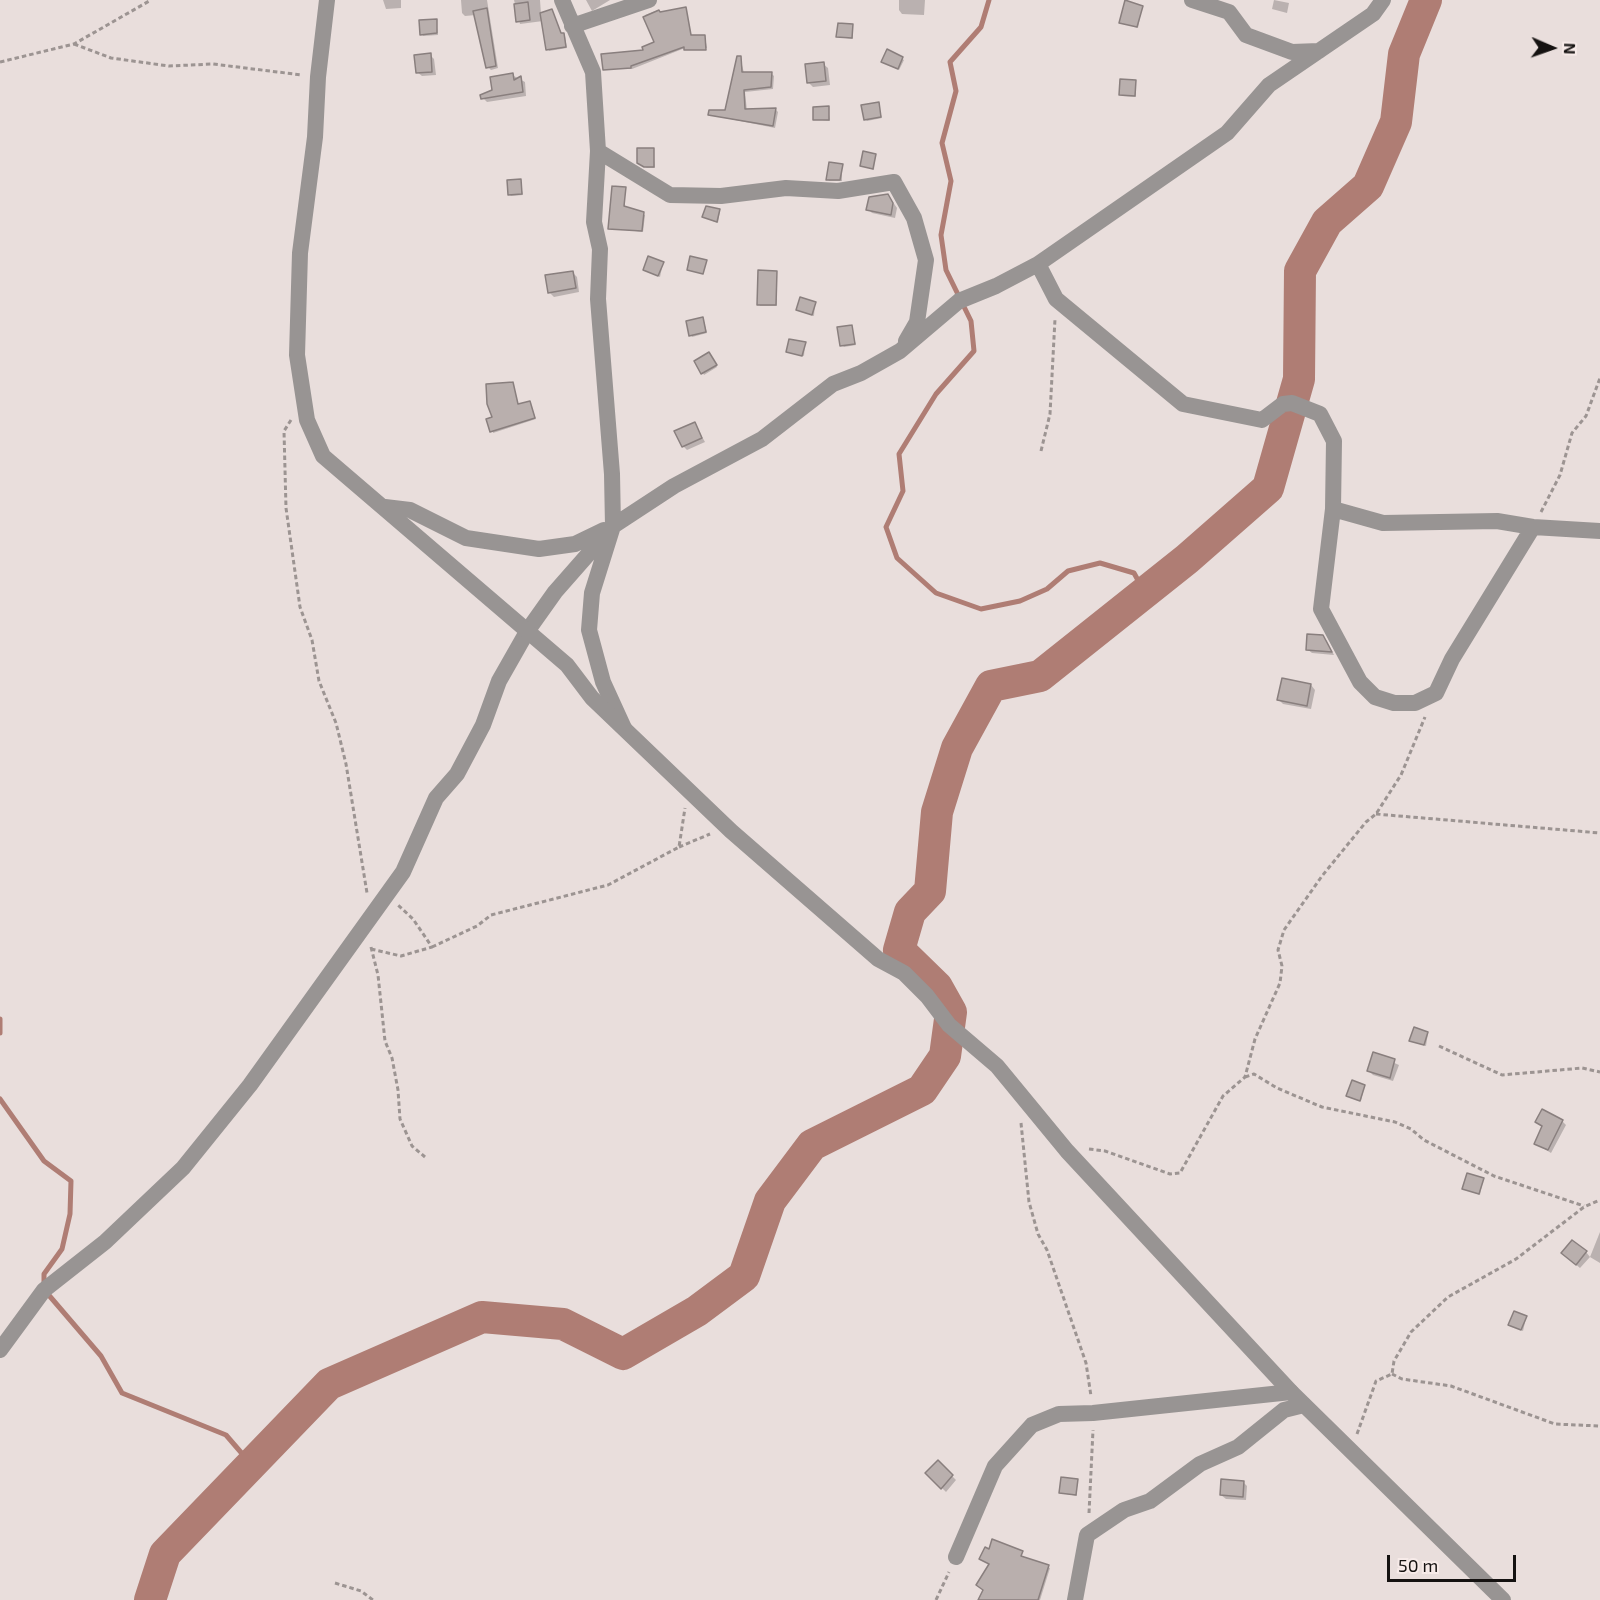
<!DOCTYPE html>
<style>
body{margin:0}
#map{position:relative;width:1600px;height:1600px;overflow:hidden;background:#e9dedc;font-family:"Exo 2",sans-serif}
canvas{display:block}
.north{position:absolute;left:1522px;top:18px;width:60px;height:60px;-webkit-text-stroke:4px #f7ebe9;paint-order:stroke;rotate:92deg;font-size:16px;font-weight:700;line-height:24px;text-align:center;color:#151211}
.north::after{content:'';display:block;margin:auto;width:21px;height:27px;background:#151211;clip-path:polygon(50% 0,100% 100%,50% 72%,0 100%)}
.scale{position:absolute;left:1387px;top:1555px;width:129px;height:27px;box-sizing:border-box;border:3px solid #151211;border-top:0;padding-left:8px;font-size:18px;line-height:21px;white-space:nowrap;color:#151211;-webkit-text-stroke:4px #f7ebe9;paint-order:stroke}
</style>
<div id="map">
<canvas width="1600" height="1600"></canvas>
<div class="north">N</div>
<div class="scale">50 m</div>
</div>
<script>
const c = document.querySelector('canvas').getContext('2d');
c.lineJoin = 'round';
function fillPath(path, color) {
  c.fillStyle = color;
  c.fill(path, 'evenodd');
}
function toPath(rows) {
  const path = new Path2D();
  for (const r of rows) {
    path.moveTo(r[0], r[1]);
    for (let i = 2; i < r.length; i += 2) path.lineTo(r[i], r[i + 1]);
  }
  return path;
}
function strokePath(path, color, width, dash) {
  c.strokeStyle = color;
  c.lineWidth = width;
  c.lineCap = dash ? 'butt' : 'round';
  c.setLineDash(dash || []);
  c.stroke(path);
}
fillPath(toPath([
 [383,0,401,0,401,8,386,9],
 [461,0,487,0,498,68,491,70,488,67,476,15,465,16,462,13],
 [514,0,540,0,541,14,552,10,562,35,565,36,567,48,549,51,543,21,520,24],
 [586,0,610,0,592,11],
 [899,0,925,0,924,15,902,14,899,10],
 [1274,0,1289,3,1287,13,1272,9],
 [1142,7,1138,28,1120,22],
 [685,9,692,37,705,37,707,48,685,48,632,69,605,69,645,52,656,43,645,15,658,10,660,13],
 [436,20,438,35,423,36,422,34],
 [853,25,853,39,838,37],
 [888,51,904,60,899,70,885,63],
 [430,55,434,59,436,75,422,76,417,72],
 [740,57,744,73,771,73,774,76,773,89,745,92,747,111,776,110,778,112,775,128,710,115,727,111],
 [823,64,828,68,830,85,813,87,808,82],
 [512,75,525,82,526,96,487,102,483,98],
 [1135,82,1136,97,1122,96,1121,95],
 [878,104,882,118,867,121,865,119],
 [828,108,830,121,814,119],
 [653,149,655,168,647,168,641,164],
 [875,155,874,170,861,165],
 [842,165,842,181,829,181,828,179],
 [520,181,523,195,511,196,509,194],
 [625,189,625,208,645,215,643,232,610,228],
 [888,195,897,208,895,218,872,213,868,209],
 [720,210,718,223,705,218],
 [663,263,660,277,645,270],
 [776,272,777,306,760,306,759,304],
 [573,273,577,277,579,292,554,297,549,292],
 [815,303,814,316,798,310],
 [703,318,707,333,692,337,691,335],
 [851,326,856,345,844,347,842,345],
 [805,344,804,356,788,352],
 [710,355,717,367,704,375,703,373],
 [513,384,519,406,530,403,536,419,493,433,494,418],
 [694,423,705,442,687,450,683,446],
 [1322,636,1327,641,1334,655,1312,653,1307,649],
 [1311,685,1315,690,1311,709,1283,704,1279,700],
 [1428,1033,1426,1046,1413,1042],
 [1374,1054,1399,1065,1393,1081,1373,1075,1369,1071],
 [1364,1087,1361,1101,1349,1097],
 [1562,1121,1566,1125,1551,1153,1535,1143,1543,1127,1537,1122],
 [1483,1179,1480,1195,1464,1189],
 [1600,1232,1600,1263,1590,1257],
 [1586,1252,1590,1257,1580,1268,1567,1257],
 [1526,1318,1523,1331,1510,1325],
 [938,1462,956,1480,946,1492,927,1473],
 [1077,1480,1077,1496,1061,1493],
 [1243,1482,1247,1486,1246,1500,1226,1499,1221,1495],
 [1022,1552,1022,1558,1050,1568,1040,1600,980,1600]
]), '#0003');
strokePath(toPath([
 [989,0,981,27,950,62,956,91,942,143,951,181,941,235,946,270,971,321,974,351,936,394,899,454,903,491,886,527,897,558,936,593,981,609,1020,601,1047,589,1068,571,1100,563,1134,573,1145,593],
 [0,1019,0,1033],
 [0,1099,44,1161,71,1181,70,1214,62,1249,44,1274,44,1284],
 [47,1293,101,1356,122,1393,226,1435,251,1464]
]), '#af7d74', 5);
strokePath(toPath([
 [150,1600,165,1554,329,1384,482,1317,563,1324,623,1354,697,1311,744,1276,770,1201,812,1145,922,1090,945,1056,951,1012,937,987,899,950,910,912,930,891,937,812,957,748,991,686,1040,676,1187,559,1268,488,1299,379,1300,271,1327,222,1368,186,1396,122,1404,54,1426,0]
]), '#af7d74', 32);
const building = toPath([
 [1125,0,1143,6,1137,27,1119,23,1125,0],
 [528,2,530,20,516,22,514,4,528,2],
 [686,7,691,35,705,35,706,50,684,50,684,47,631,66,631,68,603,70,601,54,643,50,642,47,654,42,643,17,659,10,660,12,686,7],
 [487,8,496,66,486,68,473,11,487,8],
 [552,9,561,33,564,33,566,47,546,50,540,13,552,9],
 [437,19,437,33,420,35,419,20,437,19],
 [838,23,853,24,852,38,836,37,838,23],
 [887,49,903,57,898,69,881,62,887,49],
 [431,53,432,72,416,73,414,55,431,53],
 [737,56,741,56,742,72,772,72,771,87,744,90,745,109,776,108,773,126,708,115,709,110,725,110,737,56],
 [824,62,826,81,807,83,805,64,824,62],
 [513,73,514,80,521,76,523,92,481,99,480,95,492,90,490,77,513,73],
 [1120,79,1136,80,1135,96,1119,95,1120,79],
 [879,102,881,117,864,120,861,105,879,102],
 [829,106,829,120,813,120,813,107,829,106],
 [637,148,654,148,654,167,644,167,637,163,637,148],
 [863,151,876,154,873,169,860,166,863,151],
 [829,162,843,164,840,180,826,180,829,162],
 [521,179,522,194,508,195,507,180,521,179],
 [612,186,626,187,624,206,644,212,642,231,608,229,612,186],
 [888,194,893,203,891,215,866,210,869,197,888,194],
 [706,206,720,209,717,222,702,217,706,206],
 [648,256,664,262,658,276,643,270,648,256],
 [690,256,707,260,703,274,687,270,690,256],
 [758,270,777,271,776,305,757,305,758,270],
 [573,271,576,288,548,293,545,275,573,271],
 [800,297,816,302,812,315,796,310,800,297],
 [703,317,706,332,689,336,686,321,703,317],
 [852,325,855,344,840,346,837,327,852,325],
 [789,339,806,342,802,356,786,352,789,339],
 [709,352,717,365,701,374,694,361,709,352],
 [513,382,518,404,530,401,535,418,490,432,486,419,492,417,487,404,486,384,513,382],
 [695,422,702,438,682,447,674,431,695,422],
 [1307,634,1323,635,1332,652,1306,650,1307,634],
 [1282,678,1311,684,1307,706,1277,700,1282,678],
 [1414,1027,1428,1032,1424,1045,1409,1041,1414,1027],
 [1373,1052,1395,1059,1390,1078,1367,1071,1373,1052],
 [1352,1080,1365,1085,1360,1101,1346,1096,1352,1080],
 [1542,1109,1563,1120,1548,1150,1534,1144,1542,1126,1535,1122,1542,1109],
 [1467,1173,1484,1178,1479,1194,1462,1189,1467,1173],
 [1572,1240,1587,1251,1576,1265,1561,1253,1572,1240],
 [1514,1311,1527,1316,1521,1330,1508,1325,1514,1311],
 [938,1460,953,1475,941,1489,925,1473,938,1460],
 [1061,1477,1078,1479,1076,1495,1059,1493,1061,1477],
 [1221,1479,1244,1481,1243,1497,1220,1495,1221,1479],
 [992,1539,1023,1551,1021,1556,1049,1565,1038,1600,978,1600,983,1590,976,1585,989,1564,979,1559,985,1547,989,1549,992,1539]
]);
fillPath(building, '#b9afad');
strokePath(building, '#897f7e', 1.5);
strokePath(toPath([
 [74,44,111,58,169,66,213,64,302,75],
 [0,62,74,44,151,0],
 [291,420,284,431,286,508,300,607,312,640,319,681,336,723,346,764,367,893],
 [1041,451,1050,414,1055,319],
 [1541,512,1560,475,1572,433,1586,416,1600,378],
 [1376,814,1600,833],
 [679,847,710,834],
 [371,947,378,975,385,1041,392,1058,398,1090,400,1119,412,1146,425,1157],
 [432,947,477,926,491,915,608,885,679,847,685,808],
 [371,949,401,956,432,947,413,919,398,905],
 [1439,1046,1502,1075,1582,1068,1600,1072],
 [1245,1077,1254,1074,1277,1088,1322,1107,1395,1122,1411,1129,1424,1140,1494,1176,1584,1206],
 [1021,1123,1029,1202,1038,1234,1047,1250,1086,1363,1091,1396],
 [1089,1149,1105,1151,1170,1174,1180,1173,1223,1096,1245,1077,1255,1039,1280,983,1282,966,1278,950,1284,930,1322,876,1366,822,1376,814,1401,775,1425,717],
 [1392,1374,1402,1379,1451,1386,1555,1424,1600,1426],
 [1357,1434,1376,1381,1392,1374,1394,1361,1411,1332,1448,1297,1516,1259,1584,1207,1600,1200],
 [1089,1513,1093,1430],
 [335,1583,361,1591,373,1600],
 [936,1600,949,1572]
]), '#9c9492', 3, [4.5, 3]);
strokePath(toPath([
 [562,0,593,72,598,151,594,222,600,249,598,299,612,474,613,526,592,593,589,630,603,682,624,728],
 [1192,0,1229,12,1246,35,1292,52,1319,51],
 [572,26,649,0],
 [598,151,670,195,721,196,786,188,838,191,894,182,914,218,926,260,917,322,906,341],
 [1038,264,1056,299,1183,404,1262,420,1283,404,1292,403,1320,414,1334,441,1333,509,1383,523,1497,521,1533,527,1600,531],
 [385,507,410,510,466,538,539,549,575,544,604,530],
 [1333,509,1321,609,1360,682,1375,697,1394,703,1415,703,1436,693,1452,659,1533,527],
 [0,1350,44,1290,105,1242,183,1168,250,1085,403,872,436,798,457,774,483,725,499,681,528,630,555,592,613,526,674,486,762,439,833,384,861,373,900,351,959,301,996,286,1038,264,1227,133,1269,85,1373,14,1383,0],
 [956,1557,995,1466,1032,1425,1059,1414,1093,1413,1291,1392],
 [1075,1600,1087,1535,1124,1510,1150,1501,1200,1464,1238,1447,1284,1410,1304,1405]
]), '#989493', 16);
strokePath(toPath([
 [327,0,318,77,315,137,300,253,297,355,307,420,323,456,567,665,592,698,731,831,878,959,904,973,927,996,949,1025,997,1066,1067,1151,1291,1392,1503,1600]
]), '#989493', 16);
</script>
